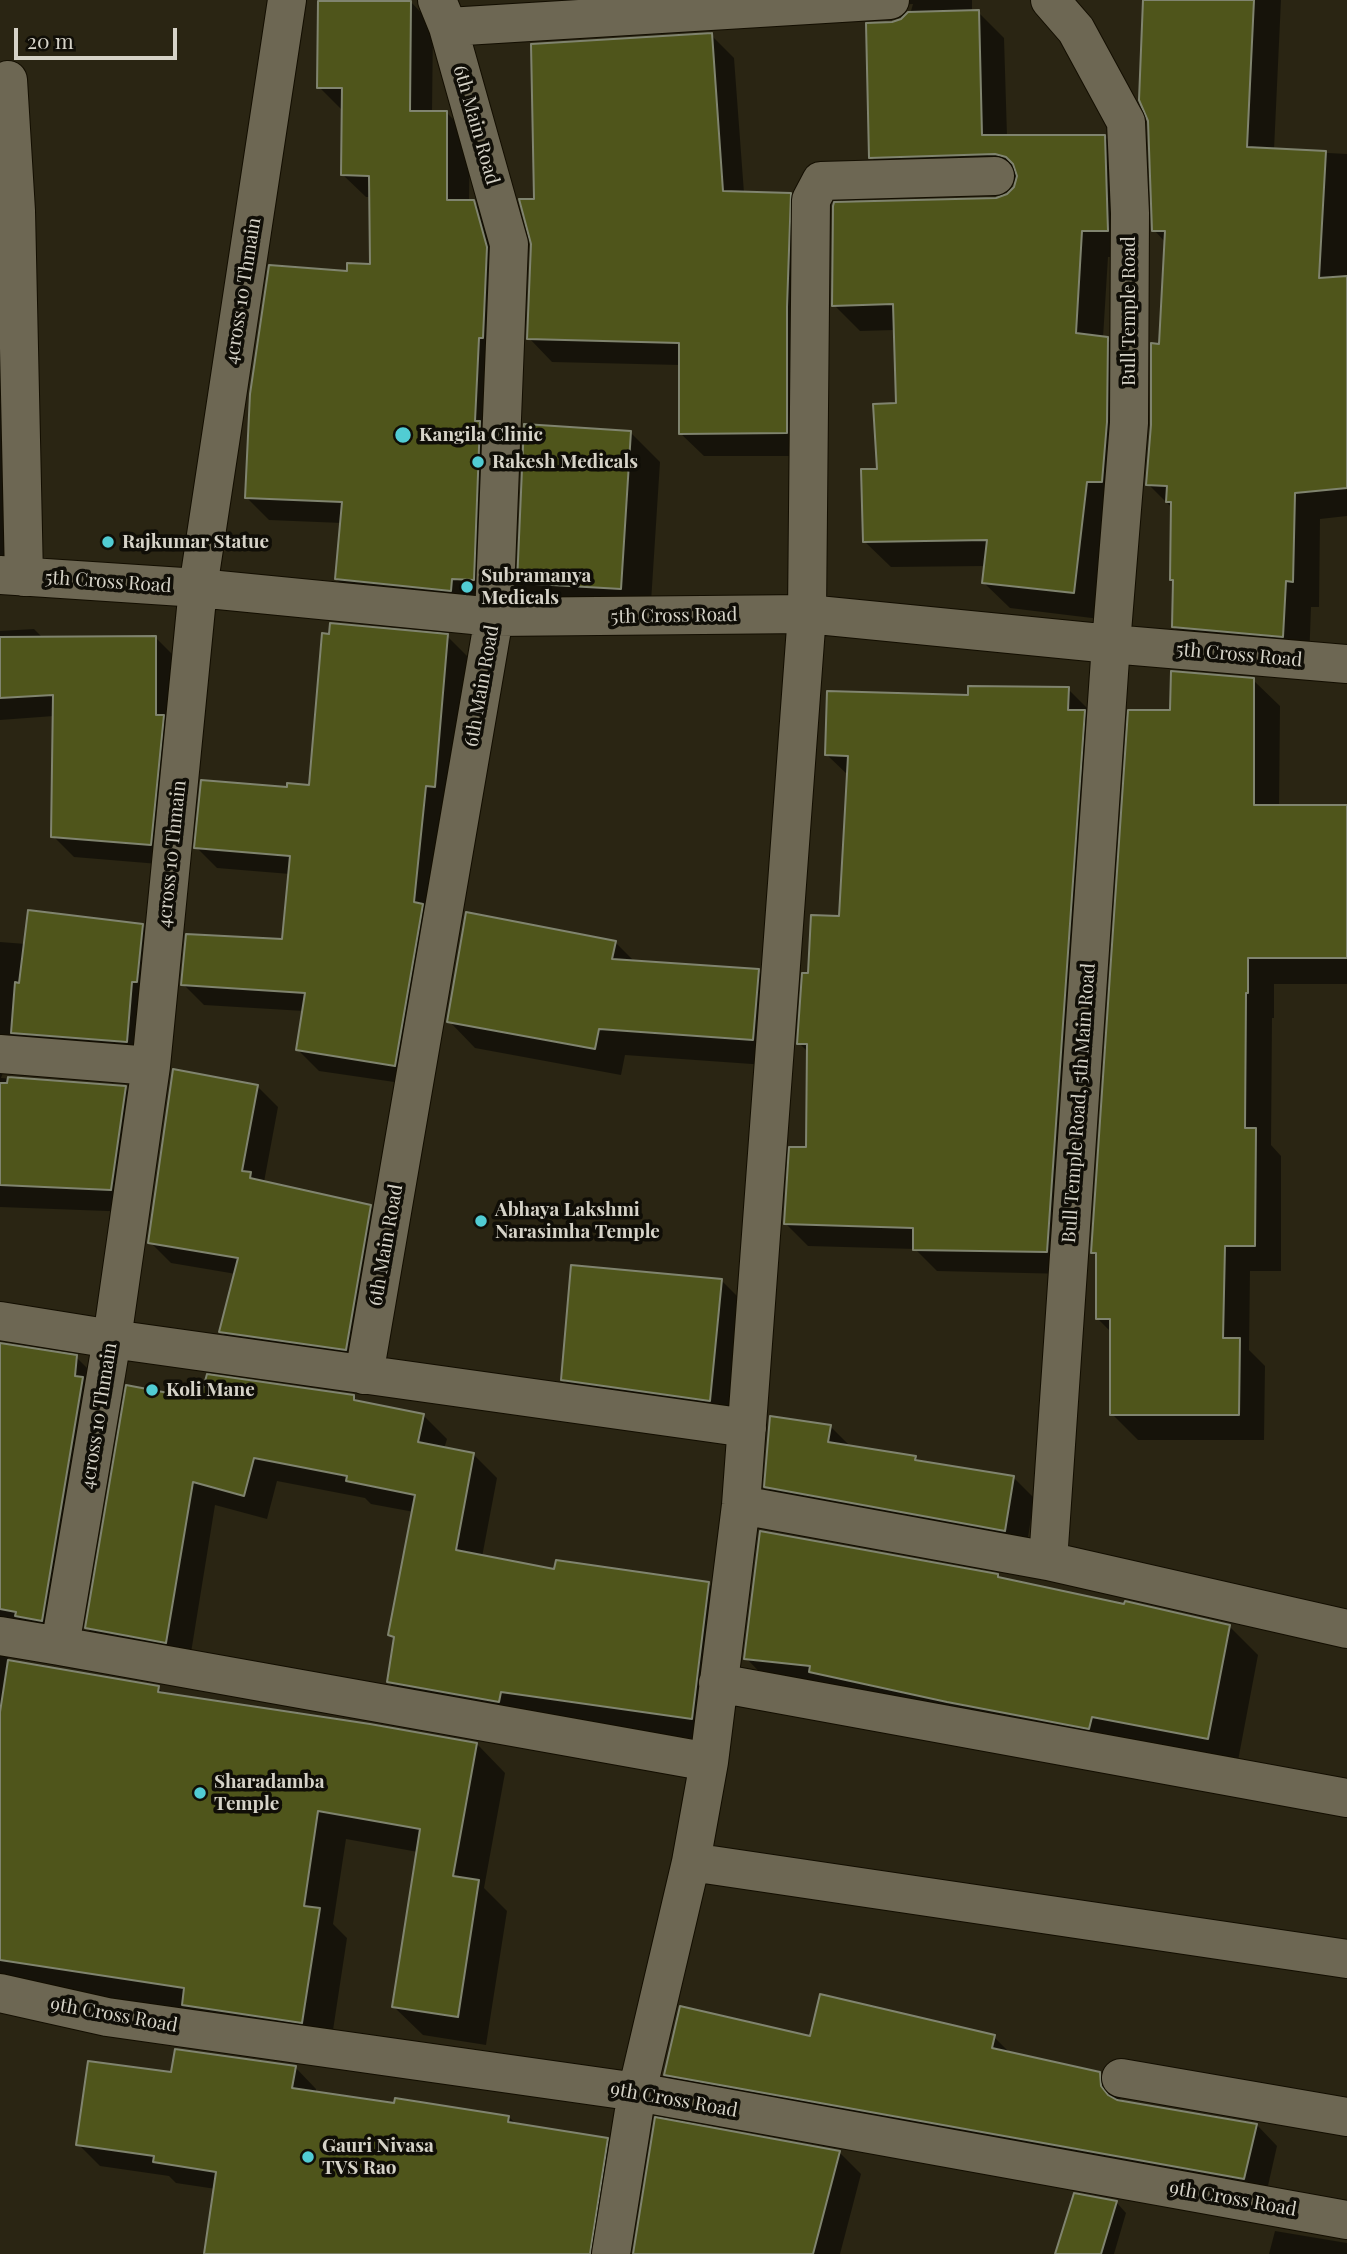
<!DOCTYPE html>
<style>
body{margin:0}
#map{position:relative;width:1347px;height:2254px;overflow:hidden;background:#2a2513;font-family:"Playfair Display",serif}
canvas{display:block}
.scale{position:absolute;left:14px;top:28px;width:163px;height:32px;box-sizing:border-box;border:4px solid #d6d3c8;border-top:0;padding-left:9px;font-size:21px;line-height:24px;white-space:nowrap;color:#d6d3c8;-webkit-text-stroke:5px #100e07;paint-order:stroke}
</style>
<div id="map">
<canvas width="1347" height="2254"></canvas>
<div class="scale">20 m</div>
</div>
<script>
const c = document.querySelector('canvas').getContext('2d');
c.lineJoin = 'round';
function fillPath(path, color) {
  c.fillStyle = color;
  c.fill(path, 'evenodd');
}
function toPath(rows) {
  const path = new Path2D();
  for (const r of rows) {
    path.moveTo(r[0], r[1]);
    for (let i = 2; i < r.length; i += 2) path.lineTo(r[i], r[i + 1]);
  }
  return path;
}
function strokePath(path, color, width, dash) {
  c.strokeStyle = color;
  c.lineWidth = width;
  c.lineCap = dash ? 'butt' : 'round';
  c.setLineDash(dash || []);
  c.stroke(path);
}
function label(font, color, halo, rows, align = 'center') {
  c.font = font + ' "Playfair Display",serif';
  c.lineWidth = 7;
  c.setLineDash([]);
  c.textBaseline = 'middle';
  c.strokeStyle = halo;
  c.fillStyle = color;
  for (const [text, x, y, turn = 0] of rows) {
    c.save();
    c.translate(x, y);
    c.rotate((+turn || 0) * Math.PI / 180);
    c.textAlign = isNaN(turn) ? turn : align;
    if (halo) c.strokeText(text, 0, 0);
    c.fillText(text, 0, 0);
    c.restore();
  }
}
fillPath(toPath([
 [330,0,409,0,433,25,432,113,447,113,470,136,469,201,473,201,496,224,496,602,359,602,336,579,342,523,269,520,246,497,349,273,371,266,371,197,366,197,343,175,342,110,319,87],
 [608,0,972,0,972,12,978,12,1004,38,1007,136,1104,136,1130,163,1133,257,1108,257,1103,338,1107,339,1133,365,1100,619,1010,608,983,582,985,566,891,567,864,541,878,471,898,404,895,330,860,331,834,305,997,200,1008,196,1015,188,1018,180,897,183,871,157,892,23,904,19,911,11,913,4,629,21],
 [1145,0,1281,0,1274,150,1347,154,1347,516,1320,519,1319,607,1311,607,1309,662,1200,653,1174,627,1175,583,1171,579,1173,509,1148,484,1161,346,1166,243,1154,230],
 [711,35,734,58,744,193,790,195,813,218,809,456,704,456,680,433,680,365,552,362,529,338,536,201],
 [0,403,28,431,0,581],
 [630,432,660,462,650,618,549,612,519,582],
 [34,629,43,638,155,637,176,658,171,865,74,857,53,836,54,716,0,720,0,631],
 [447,636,468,657,456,807,415,1085,319,1071,298,1050,304,1011,204,1005,183,984,283,941,290,874,217,868,196,847,289,789,311,787],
 [1253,680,1280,706,1279,807,1347,807,1347,984,1274,984,1274,1018,1272,1018,1271,1145,1281,1156,1281,1271,1250,1271,1249,1350,1265,1366,1264,1440,1138,1440,1112,1414,1112,1333,1098,1319,1097,1257,1093,1253,1172,712],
 [1068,689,1090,711,1069,1274,937,1271,915,1249,808,1246,786,1224,808,1149,809,1053,799,1043,810,975,840,918,849,776,826,754,969,697],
 [142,925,166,949,150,1065,6,1065,1,1078,125,1088,149,1111,134,1212,0,1207,0,942,26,944],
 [615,942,635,962,758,971,785,998,780,1066,625,1055,621,1075,475,1048,449,1021],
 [257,1086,278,1107,264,1182,370,1206,391,1227,367,1370,241,1352,221,1331,236,1274,171,1263,150,1242],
 [722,1281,752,1311,740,1430,592,1409,562,1379],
 [0,1345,76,1357,105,1386,70,1648,11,1651,7,1661,158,1688,166,1695,477,1744,505,1773,484,1888,507,1911,486,2045,423,2035,394,2007,418,1852,346,1839,333,1924,347,1938,330,2050,0,2001],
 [354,1397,360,1403,423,1415,447,1439,444,1449,474,1455,497,1478,482,1557,556,1571,709,1584,732,1607,715,1742,524,1714,412,1705,388,1682,396,1640,390,1635,414,1512,371,1504,365,1498,277,1481,267,1519,215,1505,189,1665,110,1651,87,1628,201,1401],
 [830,1426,852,1448,915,1457,921,1463,1013,1477,1034,1498,1026,1551,787,1507,766,1486],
 [998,1576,1001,1579,1230,1627,1258,1655,1237,1766,774,1687,746,1658],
 [994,2037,1011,2054,1099,2074,1120,2095,1121,2102,1257,2125,1277,2146,1265,2199,686,2095,665,2074],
 [295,2067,316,2089,316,2093,395,2105,509,2117,517,2125,607,2139,628,2161,614,2254,205,2254,216,2189,176,2183,169,2176,100,2166,78,2144,173,2074],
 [839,2152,861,2174,840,2254,635,2254],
 [1116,2202,1126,2213,1114,2254,1057,2254],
 [1275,2231,1347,2243,1347,2254,1269,2254]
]), '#0007');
const building = toPath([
 [1143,0,1254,0,1247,147,1326,151,1319,278,1347,276,1347,488,1295,493,1293,582,1286,581,1283,637,1172,627,1173,580,1170,580,1171,502,1166,502,1167,486,1146,485,1151,425,1151,343,1159,344,1165,231,1152,231,1148,121,1139,100,1143,0],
 [318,1,411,1,410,111,447,111,447,200,474,200,487,247,483,338,479,338,475,421,480,421,474,580,452,579,451,591,335,579,342,502,245,498,250,394,269,265,347,271,347,263,370,264,369,176,341,175,342,88,317,88,318,1],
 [979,10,982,135,1105,135,1108,231,1082,231,1076,333,1108,337,1107,422,1102,482,1087,482,1074,593,982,583,987,540,863,542,861,469,877,469,873,404,896,403,893,304,832,306,833,206,834,202,996,198,1007,194,1014,187,1017,176,1013,164,1006,157,995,154,869,158,866,23,892,22,901,19,908,12,979,10],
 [712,33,723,191,791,193,787,307,787,433,679,434,679,343,527,339,531,244,519,199,534,199,531,44,712,33],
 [524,424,631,431,621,589,517,583,524,424],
 [330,623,448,634,435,787,426,786,414,902,423,904,395,1066,296,1050,305,993,181,985,186,934,282,939,290,856,194,848,201,780,287,787,287,783,309,785,322,633,329,634,330,623],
 [156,636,156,715,164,715,151,845,51,837,53,695,0,698,0,637,156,636],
 [1171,671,1254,678,1254,805,1347,805,1347,958,1248,958,1248,993,1246,993,1245,1128,1256,1128,1255,1246,1225,1246,1223,1338,1240,1338,1239,1415,1110,1415,1110,1319,1096,1319,1096,1253,1091,1253,1128,710,1170,710,1171,671],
 [968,686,1069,687,1068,710,1085,710,1047,1252,913,1250,913,1228,784,1224,789,1147,806,1147,807,1044,797,1044,802,973,808,973,811,915,839,916,848,756,825,755,827,691,968,695,968,686],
 [28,910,143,924,137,982,132,982,127,1042,11,1033,15,982,19,983,28,910],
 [466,912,616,941,612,959,759,969,753,1040,599,1029,595,1049,447,1022,466,912],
 [173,1069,258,1085,242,1171,251,1172,250,1178,371,1205,346,1350,219,1332,238,1258,148,1243,173,1069],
 [8,1077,126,1086,111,1190,0,1185,0,1083,7,1083,8,1077],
 [571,1265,722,1279,710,1401,561,1380,571,1265],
 [0,1343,77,1355,75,1376,83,1377,42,1621,15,1616,16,1612,0,1609,0,1343],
 [207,1374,354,1395,354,1400,424,1414,418,1442,474,1453,456,1550,554,1569,556,1560,709,1582,692,1719,501,1692,499,1702,387,1682,394,1637,388,1635,415,1495,346,1481,347,1476,254,1458,244,1496,193,1482,166,1643,85,1628,126,1385,200,1399,207,1374],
 [770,1416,831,1425,828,1442,916,1456,915,1460,1014,1476,1005,1531,764,1487,770,1416],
 [760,1531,998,1574,998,1577,1124,1604,1125,1601,1230,1625,1208,1739,1092,1717,1089,1729,947,1702,809,1672,810,1666,744,1659,760,1531],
 [8,1660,159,1686,158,1692,370,1724,477,1743,453,1876,479,1880,458,2017,392,2007,420,1829,318,1811,304,1906,320,1908,302,2023,182,2005,184,1988,0,1960,0,1712,8,1660],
 [820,1994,995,2035,992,2048,1100,2072,1101,2086,1108,2095,1117,2100,1257,2124,1244,2179,664,2075,680,2006,810,2036,820,1994],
 [175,2049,296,2066,292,2088,394,2103,395,2098,509,2116,508,2122,608,2138,590,2254,204,2254,216,2172,153,2162,154,2156,76,2145,88,2061,171,2072,175,2049],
 [655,2117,840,2151,813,2254,633,2254,655,2117],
 [1074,2193,1117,2201,1101,2254,1055,2254,1074,2193]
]);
fillPath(building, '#4f551b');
strokePath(building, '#80846f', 2);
const street = toPath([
 [448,27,890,0],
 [8,80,16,211,24,577],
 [0,575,198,588,494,617,807,614,1111,644,1347,664],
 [0,1054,151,1066],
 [0,1321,112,1339,747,1428],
 [364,1375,494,617,509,244,448,27,437,0],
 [741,1505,1048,1561,1347,1629],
 [1048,1561,1111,644,1129,423,1130,213,1126,122,1076,30,1050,0],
 [0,1636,60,1646,112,1339,151,1066,198,588,287,0],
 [60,1646,709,1762],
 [718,1683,1347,1798],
 [691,1862,1347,1959],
 [0,1993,107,2017,637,2092,1347,2220],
 [1121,2078,1347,2117],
 [611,2254,637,2092,691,1862,709,1762,741,1505,807,614,811,200,821,181,995,176]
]);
strokePath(street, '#130e01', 40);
strokePath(street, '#6d6753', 38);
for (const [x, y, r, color] of [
 [403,435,9,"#51ccd3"],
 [478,462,7,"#51ccd3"],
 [108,542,7,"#51ccd3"],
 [467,587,7,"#51ccd3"],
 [481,1221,7,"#51ccd3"],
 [152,1390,7,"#51ccd3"],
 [200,1793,7,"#51ccd3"],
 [308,2157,7,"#51ccd3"]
]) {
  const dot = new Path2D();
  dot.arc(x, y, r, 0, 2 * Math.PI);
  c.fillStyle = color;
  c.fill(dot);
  strokePath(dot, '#100e07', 2.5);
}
label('19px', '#d6d3c8', '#100e07', [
 ["6th Main Road",476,125,74],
 ["4cross 10 Thmain",243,291,-81],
 ["Bull Temple Road",1129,311,-90],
 ["5th Cross Road",108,582,4],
 ["5th Cross Road",674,616,-1],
 ["5th Cross Road",1239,655,5],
 ["6th Main Road",482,686,-80],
 ["4cross 10 Thmain",172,854,-84],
 ["Bull Temple Road, 5th Main Road",1079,1103,-86],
 ["6th Main Road",386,1245,-80],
 ["4cross 10 Thmain",99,1416,-81],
 ["9th Cross Road",114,2015,10],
 ["9th Cross Road",674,2100,10],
 ["9th Cross Road",1233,2199,10]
]);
label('bold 19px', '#d6d3c8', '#100e07', [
 ["Kangila Clinic",419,435],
 ["Rakesh Medicals",492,462],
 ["Rajkumar Statue",122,542],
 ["Subramanya",481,576],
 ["Medicals",481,598],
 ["Abhaya Lakshmi",495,1210],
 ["Narasimha Temple",495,1232],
 ["Koli Mane",166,1390],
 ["Sharadamba",214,1782],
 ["Temple",214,1804],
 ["Gauri Nivasa",322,2146],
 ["TVS Rao",322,2168]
], 'left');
</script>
